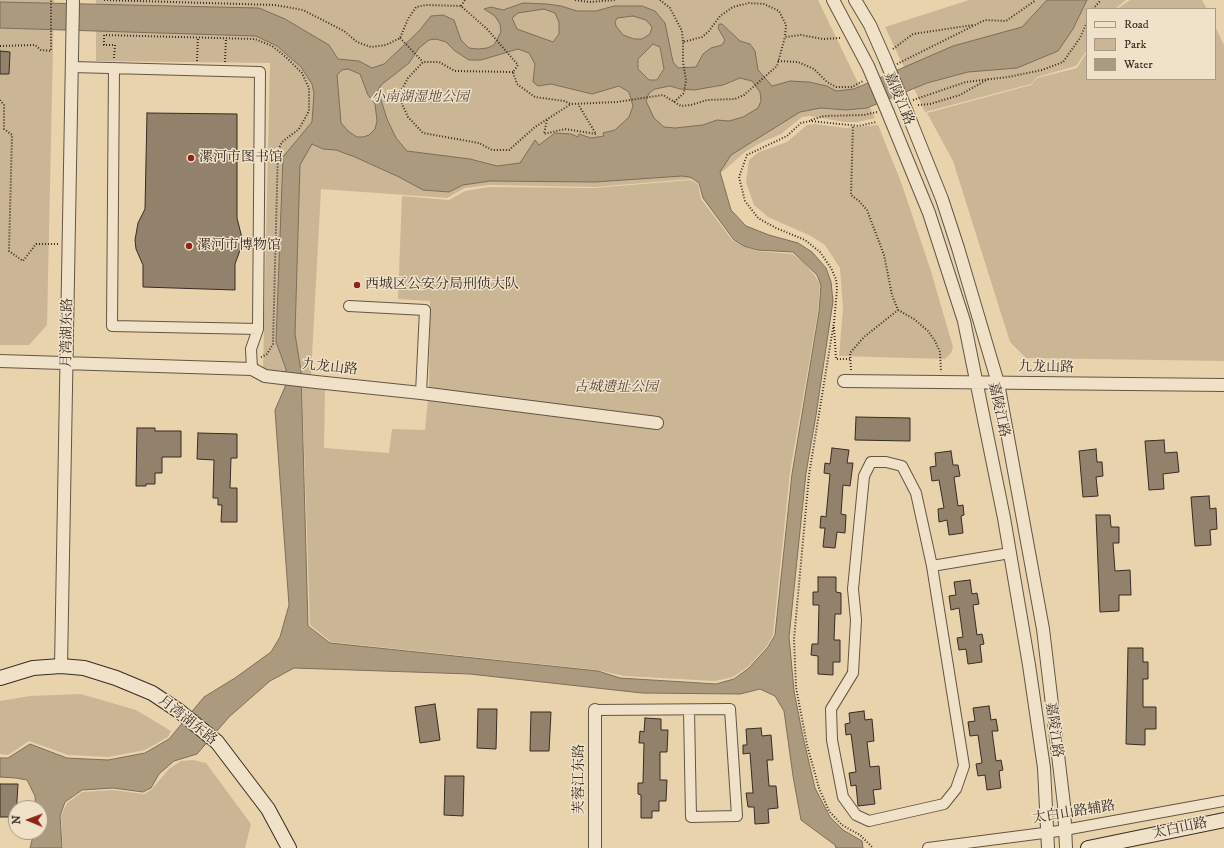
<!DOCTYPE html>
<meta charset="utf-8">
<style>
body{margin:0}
#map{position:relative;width:1224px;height:848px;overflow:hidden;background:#e8d3ac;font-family:"IM FELL DW Pica",serif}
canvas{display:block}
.legend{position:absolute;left:1086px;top:8px;width:130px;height:72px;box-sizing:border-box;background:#f0e2c9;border:1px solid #a69987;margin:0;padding:5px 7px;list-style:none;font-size:12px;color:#372b24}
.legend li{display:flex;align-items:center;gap:8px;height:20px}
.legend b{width:20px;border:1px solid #a69987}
.north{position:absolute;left:8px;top:800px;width:40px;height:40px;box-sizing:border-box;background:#f0e2c9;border:1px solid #a69987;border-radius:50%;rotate:271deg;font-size:11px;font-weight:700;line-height:16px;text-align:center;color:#372b24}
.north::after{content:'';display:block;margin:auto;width:14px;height:18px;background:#8f2418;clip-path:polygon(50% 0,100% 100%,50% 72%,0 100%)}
</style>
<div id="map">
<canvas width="1224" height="848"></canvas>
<ul class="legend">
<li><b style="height:5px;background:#f0e2c9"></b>Road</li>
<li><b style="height:11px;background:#cab695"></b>Park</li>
<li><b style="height:11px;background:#ac9a7e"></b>Water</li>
</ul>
<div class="north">N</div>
</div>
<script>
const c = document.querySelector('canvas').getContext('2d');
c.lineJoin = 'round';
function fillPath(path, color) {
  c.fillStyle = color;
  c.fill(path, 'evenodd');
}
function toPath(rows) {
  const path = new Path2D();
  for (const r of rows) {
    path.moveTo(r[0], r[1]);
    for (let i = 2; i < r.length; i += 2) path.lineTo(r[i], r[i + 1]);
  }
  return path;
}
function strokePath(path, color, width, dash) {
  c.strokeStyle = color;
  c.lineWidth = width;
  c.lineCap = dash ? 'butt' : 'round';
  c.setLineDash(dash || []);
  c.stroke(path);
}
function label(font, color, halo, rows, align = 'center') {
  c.font = font + ' "IM FELL DW Pica","Noto Serif SC",serif';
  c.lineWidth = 3;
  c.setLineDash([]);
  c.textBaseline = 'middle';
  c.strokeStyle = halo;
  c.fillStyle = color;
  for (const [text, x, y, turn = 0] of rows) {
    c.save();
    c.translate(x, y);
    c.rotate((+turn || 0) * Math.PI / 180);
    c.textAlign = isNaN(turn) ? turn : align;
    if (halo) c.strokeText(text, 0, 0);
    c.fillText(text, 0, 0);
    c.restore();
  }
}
fillPath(toPath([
 [0,0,54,0,47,325,29,345,0,345],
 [96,0,818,0,875,118,858,122,844,122,810,116,802,117,781,134,760,143,745,152,722,172,690,179,595,187,489,185,465,188,447,198,321,189,311,375,263,370,270,63,96,61],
 [969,0,1126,0,1115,9,1087,9,1087,50,1076,66,1037,77,1031,84,925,112,885,27],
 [1130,0,1202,0,1207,9,1117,9],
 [1215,26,1224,45,1224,361,1026,358,1010,342,953,161,927,113,1031,85,1037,78,1077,68,1087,52,1087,79,1215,79],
 [815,124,846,128,878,125,901,182,930,268,953,347,951,353,945,359,839,356,843,309,840,268,825,245,811,236,768,217,754,205,746,182,749,160,759,152,787,142,807,125],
 [691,180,698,184,701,199,733,241,756,251,793,254,805,264,815,276,820,284,818,312,790,472,773,635,767,646,749,666,733,677,715,681,624,676,597,670,331,642,310,625,302,387,325,390,324,448,389,453,392,429,425,430,429,389,430,301,398,299,402,196,449,200,465,191,489,187,594,188],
 [81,694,136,710,171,731,168,737,145,750,109,757,68,755,29,741,8,755,0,754,0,701,30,696],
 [193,760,206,763,251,824,245,848,63,848,61,816,67,803,82,792,113,790,144,794,151,790,169,769,181,761]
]), '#cab695');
const water = toPath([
 [1047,0,1087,0,1073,29,1058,51,1017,68,968,72,927,83,867,108,846,110,821,108,800,112,731,155,720,172,731,210,746,226,769,235,798,243,812,252,826,268,831,282,833,301,816,415,806,473,789,637,794,691,803,737,815,788,830,817,843,830,862,841,863,848,836,848,835,845,801,820,793,776,784,711,775,696,760,689,740,694,642,693,470,674,294,668,270,681,229,717,197,754,174,761,159,774,151,788,143,792,113,788,82,790,65,802,60,816,62,848,30,848,34,832,40,832,40,808,36,808,35,796,27,780,16,778,0,777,0,758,8,758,30,744,67,758,108,760,145,753,169,739,204,697,235,678,271,652,280,637,289,605,275,410,285,387,286,369,276,342,283,157,312,122,314,93,312,84,301,67,277,46,256,36,0,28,0,2,259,8,285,19,329,45,338,59,359,61,372,68,384,64,419,31,431,16,443,15,454,20,461,40,469,48,478,49,487,48,494,45,501,32,500,24,495,16,484,9,491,7,503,10,523,3,547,4,561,6,577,11,596,11,614,6,642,6,655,11,665,23,673,62,678,68,696,67,703,54,711,48,722,45,725,40,718,28,719,24,722,24,740,41,750,44,755,51,758,70,772,86,790,81,809,82,827,86,836,91,854,89,953,46,1022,27,1047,0],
 [544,9,555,13,559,22,559,34,553,42,517,29,512,18,518,13,544,9],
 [633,16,646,20,652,27,650,34,642,39,634,39,623,35,616,26,615,22,617,18,633,16],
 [436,39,446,42,455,51,469,60,481,60,518,49,529,53,535,64,533,82,538,86,551,84,592,94,619,86,629,92,633,106,629,117,615,130,603,133,604,136,591,138,579,134,578,137,571,134,555,133,539,145,535,140,520,163,497,166,470,159,407,151,396,138,387,119,378,90,381,85,409,63,419,48,429,40,436,39],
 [653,44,660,47,664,69,657,80,649,80,638,69,638,59,653,44],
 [348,69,360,74,368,95,375,104,377,121,375,129,369,135,363,137,357,137,348,131,341,123,337,75,342,70,348,69],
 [740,78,752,81,760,92,761,101,758,108,743,117,729,121,717,120,703,125,675,128,664,127,654,118,646,101,649,93,655,89,670,86,680,89,694,90,723,85,740,78],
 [312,144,323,149,336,150,355,157,399,177,423,190,449,192,463,185,490,181,595,182,682,176,690,177,699,183,703,198,734,240,744,246,757,250,793,252,817,275,821,285,819,312,792,474,775,635,768,647,749,668,734,679,716,684,620,678,598,671,330,643,308,626,301,371,295,334,300,165,312,144]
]);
fillPath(water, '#ac9a7e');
strokePath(water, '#7d6e5a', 1);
const building = toPath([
 [0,51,10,52,9,74,0,74,0,51],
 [147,113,237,114,237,218,243,242,235,264,235,290,143,287,143,265,136,249,135,240,138,223,145,209,147,113],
 [856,417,910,418,910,441,855,440,856,417],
 [137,428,155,428,155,431,181,431,181,457,162,457,162,473,155,473,155,484,146,484,146,486,136,486,137,428],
 [198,433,237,434,237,458,231,458,230,488,237,488,237,522,221,522,222,505,218,505,218,498,213,498,214,460,197,459,198,433],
 [1164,440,1165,453,1177,452,1179,472,1163,474,1164,489,1149,490,1145,441,1164,440],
 [832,448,849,450,847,463,853,463,850,486,843,485,841,514,846,515,845,533,837,532,835,548,823,547,825,528,820,528,821,516,826,517,830,474,824,473,825,463,830,464,832,448],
 [1096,449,1097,462,1102,462,1103,476,1096,477,1098,496,1083,497,1079,451,1096,449],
 [951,451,953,465,958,465,960,476,954,477,958,506,963,505,964,515,961,516,963,533,949,535,947,520,939,522,938,509,944,508,939,480,932,481,930,467,936,466,935,453,951,451],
 [1209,496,1210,509,1216,508,1217,529,1210,530,1211,545,1195,546,1191,497,1209,496],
 [1096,515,1110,515,1111,527,1119,527,1119,543,1113,543,1115,571,1130,570,1131,595,1119,595,1119,611,1100,612,1096,515],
 [818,577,836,577,836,592,841,593,841,614,835,614,834,640,840,640,840,662,833,662,833,675,818,674,818,656,811,655,812,644,818,644,819,605,813,605,813,592,818,592,818,577],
 [970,580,972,594,977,593,979,604,973,605,977,635,982,634,984,644,980,645,982,662,968,664,966,649,959,650,957,638,963,637,959,608,951,610,949,596,956,595,954,582,970,580],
 [1128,648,1143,648,1143,662,1148,662,1148,679,1143,679,1143,707,1156,707,1156,729,1145,729,1145,745,1126,744,1128,648],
 [435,704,440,740,420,743,415,707,435,704],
 [989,706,991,720,996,719,998,731,992,731,996,761,1001,760,1003,770,999,771,1001,788,987,790,985,775,978,776,976,764,982,763,978,735,970,736,968,722,975,721,973,708,989,706],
 [478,709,497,709,496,749,477,748,478,709],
 [864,711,865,720,872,719,874,741,867,742,870,767,879,766,881,789,873,790,875,804,858,806,856,785,851,786,849,773,856,772,851,734,846,735,845,724,850,723,849,713,864,711],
 [531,712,551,712,549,751,530,751,531,712],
 [645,718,661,719,661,730,668,730,667,752,660,752,660,780,667,780,666,801,659,801,659,811,652,811,652,818,641,818,641,795,638,794,638,783,643,783,644,743,639,743,640,731,644,732,645,718],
 [761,728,762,736,771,735,773,760,767,760,769,786,776,786,778,808,768,809,769,823,755,824,754,807,748,807,746,793,753,793,750,753,743,754,743,745,747,745,746,729,761,728],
 [445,776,464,776,463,816,444,815,445,776],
 [0,784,18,784,16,817,0,817,0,784]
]);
fillPath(building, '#93826b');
strokePath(building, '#372b24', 1);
const minor = toPath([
 [72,67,260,72,258,329,251,349,252,369],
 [114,68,112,326,258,329],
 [349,306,425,310,421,393],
 [932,566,964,766,956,789,944,804,869,821,856,815,843,797,832,740,831,709,853,673,856,620,853,589,864,476,871,462,886,462,902,466,916,493,932,566,1010,553],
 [595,710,730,709,737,816,691,817,689,710],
 [928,848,1059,831,1224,801]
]);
const tertiary = toPath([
 [833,0,868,66],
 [855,0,870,25,885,59],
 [905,107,942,199,958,248,998,383,1043,629,1064,805,1066,848],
 [888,113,929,213,964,321,1004,518,1029,665,1044,768,1048,848],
 [0,361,252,369,265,376,316,382,421,393,657,423],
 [844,381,1224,385],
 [61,666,73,0],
 [595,848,595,710]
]);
const secondary = toPath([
 [0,678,33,668,61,666,84,668,116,678,152,693,179,711,217,742,268,809,289,848],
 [1088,848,1224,820]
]);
strokePath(minor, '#635546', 12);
strokePath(tertiary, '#635546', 14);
strokePath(secondary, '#372b24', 16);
strokePath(toPath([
 [104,0,275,5,303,10,344,31,357,42,371,47,386,45,400,38,408,19,416,7,426,5,461,6,487,29,518,65,513,72,517,84,535,97,564,101,571,104,617,102,663,95,681,106,691,105,707,100,735,99,744,95,777,66,785,37,801,35,823,39,841,38],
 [575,0,589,2,616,0],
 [660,0,670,8,682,31,683,42],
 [461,6,465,0],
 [1093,9,1101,0],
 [400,38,423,62],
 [0,46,35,45,41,50,51,51,51,0],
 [893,49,913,34,973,25],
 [114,58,115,45,104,45,104,35,255,39,272,46,286,57,302,73,309,88,309,111,299,129,282,142,278,150,273,344,267,354,260,358],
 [197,61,198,37],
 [778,61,798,62,814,69,827,82,836,87,852,87,863,81],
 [225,62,226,38],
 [897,64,985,20,1006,21,1036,0],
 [513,72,455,71,439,62,423,62,408,78,401,91,401,102,408,117,423,133,479,143,492,150,509,150,535,127,571,104],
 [0,100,4,105,4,129,12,135,9,251,23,261,36,244,58,244],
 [913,100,966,82,1008,77,1042,70,1063,62,1080,38,1087,22],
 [674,102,684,93,686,80,683,62,683,42,702,37,709,31,720,16,733,7,749,3,764,4,779,11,786,25,785,37],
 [918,105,930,104,960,95,988,79],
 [547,120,544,134,565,129,596,134,578,104],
 [811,120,824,116,864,115,877,112],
 [898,310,914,319,928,331,935,341,940,352,941,372],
 [834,322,809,475,794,639,796,687,807,745,819,788,829,811,842,825,860,835,873,848],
 [834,323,837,289,836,279,831,268,820,252,805,240,776,228,758,218,745,201,739,177,747,155,787,136,801,123,810,121,859,126,876,122],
 [834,327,836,359,850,359],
 [851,370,850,353,864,337,898,310,892,295,884,255,867,210,859,201,851,195,853,125]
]), '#372b24', 2, [1, 2]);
strokePath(minor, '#f0e2c9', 10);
strokePath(tertiary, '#f0e2c9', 12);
strokePath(secondary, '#f0e2c9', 14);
const tertiaryBridge = toPath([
 [885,59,905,107],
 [868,66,888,113]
]);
strokePath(tertiaryBridge, '#635546', 14, []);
strokePath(tertiaryBridge, '#f0e2c9', 12);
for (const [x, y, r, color] of [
 [191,158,4,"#8f2418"],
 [189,246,4,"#8f2418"],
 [357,285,4,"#8f2418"]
]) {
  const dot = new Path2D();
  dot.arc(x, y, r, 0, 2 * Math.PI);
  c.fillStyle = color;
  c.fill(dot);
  strokePath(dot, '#f0e2c9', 1.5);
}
label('italic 14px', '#54473b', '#f0e2c9', [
 ["小南湖湿地公园",420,98],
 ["古城遗址公园",616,388]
]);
label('14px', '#372b24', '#f0e2c9', [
 ["嘉陵江路",898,99,67],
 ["月湾湖东路",68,333,-89],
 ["九龙山路",330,368,6],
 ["九龙山路",1046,368,1],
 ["嘉陵江路",998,410,78],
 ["月湾湖东路",187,721,38],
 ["嘉陵江路",1053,730,82],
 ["芙蓉江东路",580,779,-90],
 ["太白山路辅路",1074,813,-9],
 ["太白山路",1180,829,-12]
]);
label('14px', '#372b24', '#f0e2c9', [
 ["漯河市图书馆",199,158],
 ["漯河市博物馆",197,246],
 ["西城区公安分局刑侦大队",365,285]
], 'left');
</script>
